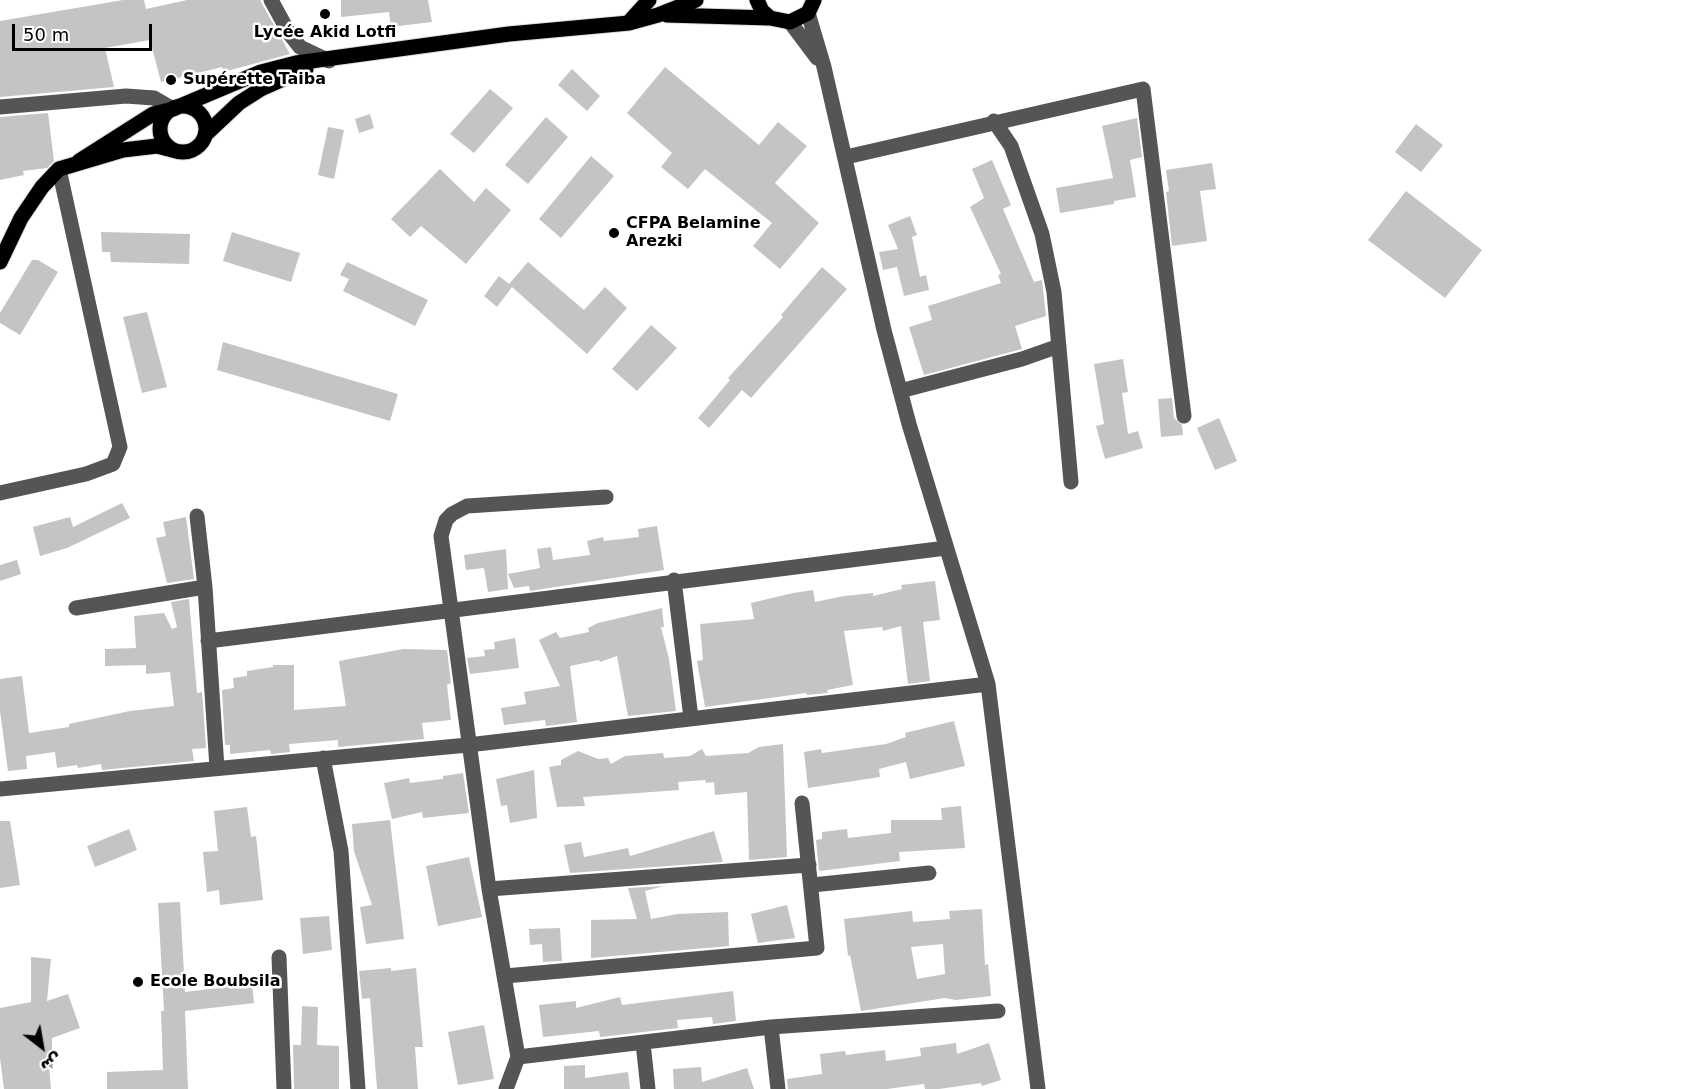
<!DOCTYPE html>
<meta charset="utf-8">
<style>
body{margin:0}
#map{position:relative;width:1702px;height:1089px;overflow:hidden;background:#fff;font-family:"DejaVu Sans","Noto Sans Arabic",sans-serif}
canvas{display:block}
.north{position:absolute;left:12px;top:1017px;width:60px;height:60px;-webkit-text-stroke:4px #fff;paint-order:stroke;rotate:149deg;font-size:16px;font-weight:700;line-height:24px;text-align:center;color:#000}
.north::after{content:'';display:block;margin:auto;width:21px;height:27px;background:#000;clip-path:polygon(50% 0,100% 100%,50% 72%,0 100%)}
.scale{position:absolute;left:12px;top:24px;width:140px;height:27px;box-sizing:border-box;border:3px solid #000;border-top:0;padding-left:8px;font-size:18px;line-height:21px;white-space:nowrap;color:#000;-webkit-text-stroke:4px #fff;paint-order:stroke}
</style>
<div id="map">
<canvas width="1702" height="1089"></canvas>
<div class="north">ش</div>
<div class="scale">50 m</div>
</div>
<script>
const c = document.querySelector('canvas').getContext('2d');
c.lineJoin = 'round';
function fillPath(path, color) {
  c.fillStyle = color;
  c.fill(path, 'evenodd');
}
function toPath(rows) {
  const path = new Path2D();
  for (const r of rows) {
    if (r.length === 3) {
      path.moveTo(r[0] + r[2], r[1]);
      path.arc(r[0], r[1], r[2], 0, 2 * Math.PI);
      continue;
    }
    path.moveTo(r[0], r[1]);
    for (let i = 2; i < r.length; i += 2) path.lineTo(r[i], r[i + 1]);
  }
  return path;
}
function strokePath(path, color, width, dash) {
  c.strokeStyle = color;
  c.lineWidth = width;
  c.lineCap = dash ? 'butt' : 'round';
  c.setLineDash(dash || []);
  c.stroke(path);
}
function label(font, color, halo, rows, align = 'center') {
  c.font = font + ' "DejaVu Sans",sans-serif';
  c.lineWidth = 5;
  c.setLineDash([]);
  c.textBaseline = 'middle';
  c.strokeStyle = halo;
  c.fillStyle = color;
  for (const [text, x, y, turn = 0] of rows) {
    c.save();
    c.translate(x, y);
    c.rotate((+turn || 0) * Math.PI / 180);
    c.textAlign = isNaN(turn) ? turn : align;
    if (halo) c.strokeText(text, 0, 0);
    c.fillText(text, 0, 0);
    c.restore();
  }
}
fillPath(toPath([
 [123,0,144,0,146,9,187,0,260,0,290,54,223,72,222,67,161,82,150,40,105,48,114,87,0,97,0,21],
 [341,0,428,0,432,22,391,27,389,12,341,17],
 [665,67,759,145,778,122,807,146,775,183,819,223,780,269,753,246,772,223,705,169,688,189,661,167,672,153,627,113],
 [572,69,600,96,587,111,558,85],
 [490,89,513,108,474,153,450,134],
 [48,113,54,161,47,168,23,171,24,175,0,180,0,117],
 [370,114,374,128,359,133,355,119],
 [546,117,568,137,528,184,505,165],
 [1137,118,1142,157,1130,160,1136,197,1114,201,1114,204,1060,213,1056,188,1113,178,1102,126],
 [1416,124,1443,145,1421,172,1395,152],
 [328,127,344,130,334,179,318,175],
 [591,156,614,176,561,238,539,219],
 [992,160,1011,205,1003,209,1034,282,1042,280,1046,316,1015,326,1022,349,924,375,909,327,932,320,928,306,1001,283,998,275,1001,274,970,207,984,198,972,169],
 [1212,163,1216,189,1200,191,1207,241,1172,246,1166,192,1169,191,1166,170],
 [440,169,474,202,486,188,511,210,466,264,421,226,410,237,391,219],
 [1406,191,1482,250,1445,298,1368,240],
 [910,216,917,235,912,237,920,277,926,275,929,290,904,296,897,267,883,270,879,252,898,249,888,225],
 [101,232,190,234,189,264,111,262,110,252,102,252],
 [232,232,300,253,291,282,223,261],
 [32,260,38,260,58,272,20,335,0,323,0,313],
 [347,262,428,300,415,326,343,291,349,279,340,275],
 [528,262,584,310,605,287,627,308,587,354,512,287,497,307,484,296,499,276,509,284],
 [822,267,847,289,751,398,742,390,709,428,698,418,730,380,728,378,783,317,781,315],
 [147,312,167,387,142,393,123,317],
 [651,325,677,348,637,391,612,369],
 [223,342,398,394,390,421,217,370],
 [1123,359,1128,392,1122,393,1128,434,1138,431,1143,448,1105,459,1096,426,1104,424,1094,364],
 [1172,398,1174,418,1182,425,1183,435,1161,437,1158,399],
 [1219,418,1237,461,1215,470,1197,428],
 [122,503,130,518,67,548,40,556,33,527,70,517,73,527],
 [186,517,194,579,167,583,156,538,166,536,163,522],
 [657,526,664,570,530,591,529,586,514,588,508,574,540,568,537,549,551,547,553,560,590,555,587,541,603,537,604,541,639,537,638,529],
 [506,549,508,589,488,592,484,568,466,570,464,555],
 [17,560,21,574,0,581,0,565],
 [935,581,940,620,923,622,930,681,908,684,901,626,883,631,882,627,844,631,853,685,827,690,828,693,807,695,806,693,705,707,697,661,703,660,700,624,754,619,751,603,793,593,813,590,815,602,844,596,873,593,873,596,902,589,901,585],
 [189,599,197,693,202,692,206,748,192,749,194,761,102,770,101,764,78,768,77,765,57,768,55,752,26,756,27,769,8,771,0,711,0,679,22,676,29,733,69,727,69,724,130,711,174,706,170,672,146,674,146,665,105,666,105,649,136,648,134,616,164,613,172,629,177,627,171,602],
 [662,608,664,627,661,627,669,659,676,711,628,716,617,656,600,662,599,660,570,666,577,722,546,726,545,720,504,725,501,708,526,704,524,692,560,686,539,640,556,632,560,638,589,632,588,628,598,623],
 [515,638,519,668,470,674,467,658,485,656,484,650,495,649,494,642],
 [403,649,447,650,451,683,447,685,451,720,422,723,424,739,338,747,338,740,289,744,290,752,271,754,270,750,230,754,230,745,225,745,222,690,234,688,233,678,247,676,247,671,273,667,273,665,294,665,294,710,346,706,339,661],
 [954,721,965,766,910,779,906,762,879,769,880,777,808,788,804,752,821,749,822,753,886,744,906,737,905,733],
 [783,744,787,857,749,860,747,792,715,795,714,782,706,783,705,780,678,782,679,790,583,797,585,806,557,807,549,767,561,765,561,760,578,751,598,759,608,758,611,764,625,756,663,753,664,758,690,756,702,749,706,756,748,753,759,747],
 [534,770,537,818,510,823,507,805,501,806,496,779],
 [463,773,469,813,423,818,422,812,392,819,384,783,409,778,410,783,443,779,443,776],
 [961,806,965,848,899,852,900,861,819,871,816,840,822,839,822,832,847,829,848,838,891,833,891,820,942,820,941,808],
 [247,807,251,837,256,836,263,900,220,905,219,890,207,892,203,852,218,851,214,811],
 [390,820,404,939,366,944,360,907,372,905,354,851,352,824],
 [0,821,10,821,20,885,0,888],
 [129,829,137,850,95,867,87,846],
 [714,831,723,862,570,873,564,845,581,842,584,857,628,848,630,856],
 [469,857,482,917,438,926,426,866],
 [664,886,645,891,651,919,677,914,728,912,729,946,591,958,591,920,637,919,628,888],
 [180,902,185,992,252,984,254,1003,185,1011,188,1089,107,1089,107,1072,163,1070,161,1011,164,1011,158,903],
 [787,905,795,938,758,943,751,914],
 [982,909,985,965,988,964,991,996,956,1000,945,998,861,1011,850,955,848,956,844,919,912,911,913,922,950,919,949,911],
 [943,944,945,974,917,979,911,947],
 [329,916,332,950,303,954,300,918],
 [560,928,562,961,543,962,542,944,530,945,529,929],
 [31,957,51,959,47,1001,68,994,80,1028,52,1038,52,1054,48,1055,51,1089,4,1089,0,1058,0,1008,31,1002],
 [391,968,391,971,416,968,423,1047,415,1047,418,1089,377,1089,370,998,362,999,359,971],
 [733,991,736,1021,713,1024,712,1017,677,1020,678,1028,600,1037,599,1031,543,1037,539,1005,576,1001,576,1008,620,997,622,1005],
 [302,1006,318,1007,317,1045,339,1046,339,1089,294,1089,293,1045,301,1045],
 [484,1025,494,1079,458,1085,448,1032],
 [956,1043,957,1054,989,1043,1001,1080,982,1086,981,1083,939,1089,925,1089,924,1084,887,1089,788,1089,787,1079,822,1074,820,1054,845,1051,846,1055,885,1050,886,1061,921,1056,920,1048],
 [585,1065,585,1078,628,1072,630,1089,564,1089,564,1066],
 [701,1067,702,1082,747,1068,754,1089,674,1089,673,1069]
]), '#c4c4c4');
const major = toPath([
 [757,0,762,11,770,18,790,22,808,13,814,0],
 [667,15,770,18],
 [629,22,649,0],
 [183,129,23],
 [205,135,239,103,261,89,306,69],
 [79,161,153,114,173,109,261,72,296,63,509,34,629,23,658,15,696,0],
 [0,262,21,218,42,187,59,169,123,150,157,146,176,151]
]);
strokePath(major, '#dbdbdb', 17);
strokePath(toPath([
 [271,0,289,33,300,47,329,61],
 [808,13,824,67,884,330,909,424,988,684,1038,1089],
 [790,22,817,58],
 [0,107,126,96,154,98,173,109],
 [994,121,1011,146,1042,234,1054,292,1071,482],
 [846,157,1143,89,1184,416],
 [900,391,1022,359,1059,346],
 [0,493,86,474,113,464,120,447,59,169],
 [197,516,205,587,217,768],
 [674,580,691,718],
 [76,608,205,587],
 [208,641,946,548],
 [323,758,341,851,358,1089],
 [0,789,468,745,988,684],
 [812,885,929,873],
 [489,889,809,865],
 [279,957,284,1089],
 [505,976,817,948,802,803],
 [771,1027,778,1089],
 [643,1043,648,1089],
 [518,1057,771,1027,998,1011],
 [506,1089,518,1057,489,889,441,536,446,520,452,514,467,506,606,497]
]), '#555', 15);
strokePath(major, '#000', 15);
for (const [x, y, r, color] of [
 [325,14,6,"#000"],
 [171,80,6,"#000"],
 [614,233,6,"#000"],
 [138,982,6,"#000"]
]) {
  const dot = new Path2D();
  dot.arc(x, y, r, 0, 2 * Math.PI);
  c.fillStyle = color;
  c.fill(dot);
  strokePath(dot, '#fff', 2);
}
label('bold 16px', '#000', '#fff', [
 ["Lycée Akid Lotfi",325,33,"center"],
 ["Supérette Taiba",183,80],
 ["CFPA Belamine",626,224],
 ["Arezki",626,242],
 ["Ecole Boubsila",150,982]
], 'left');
</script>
